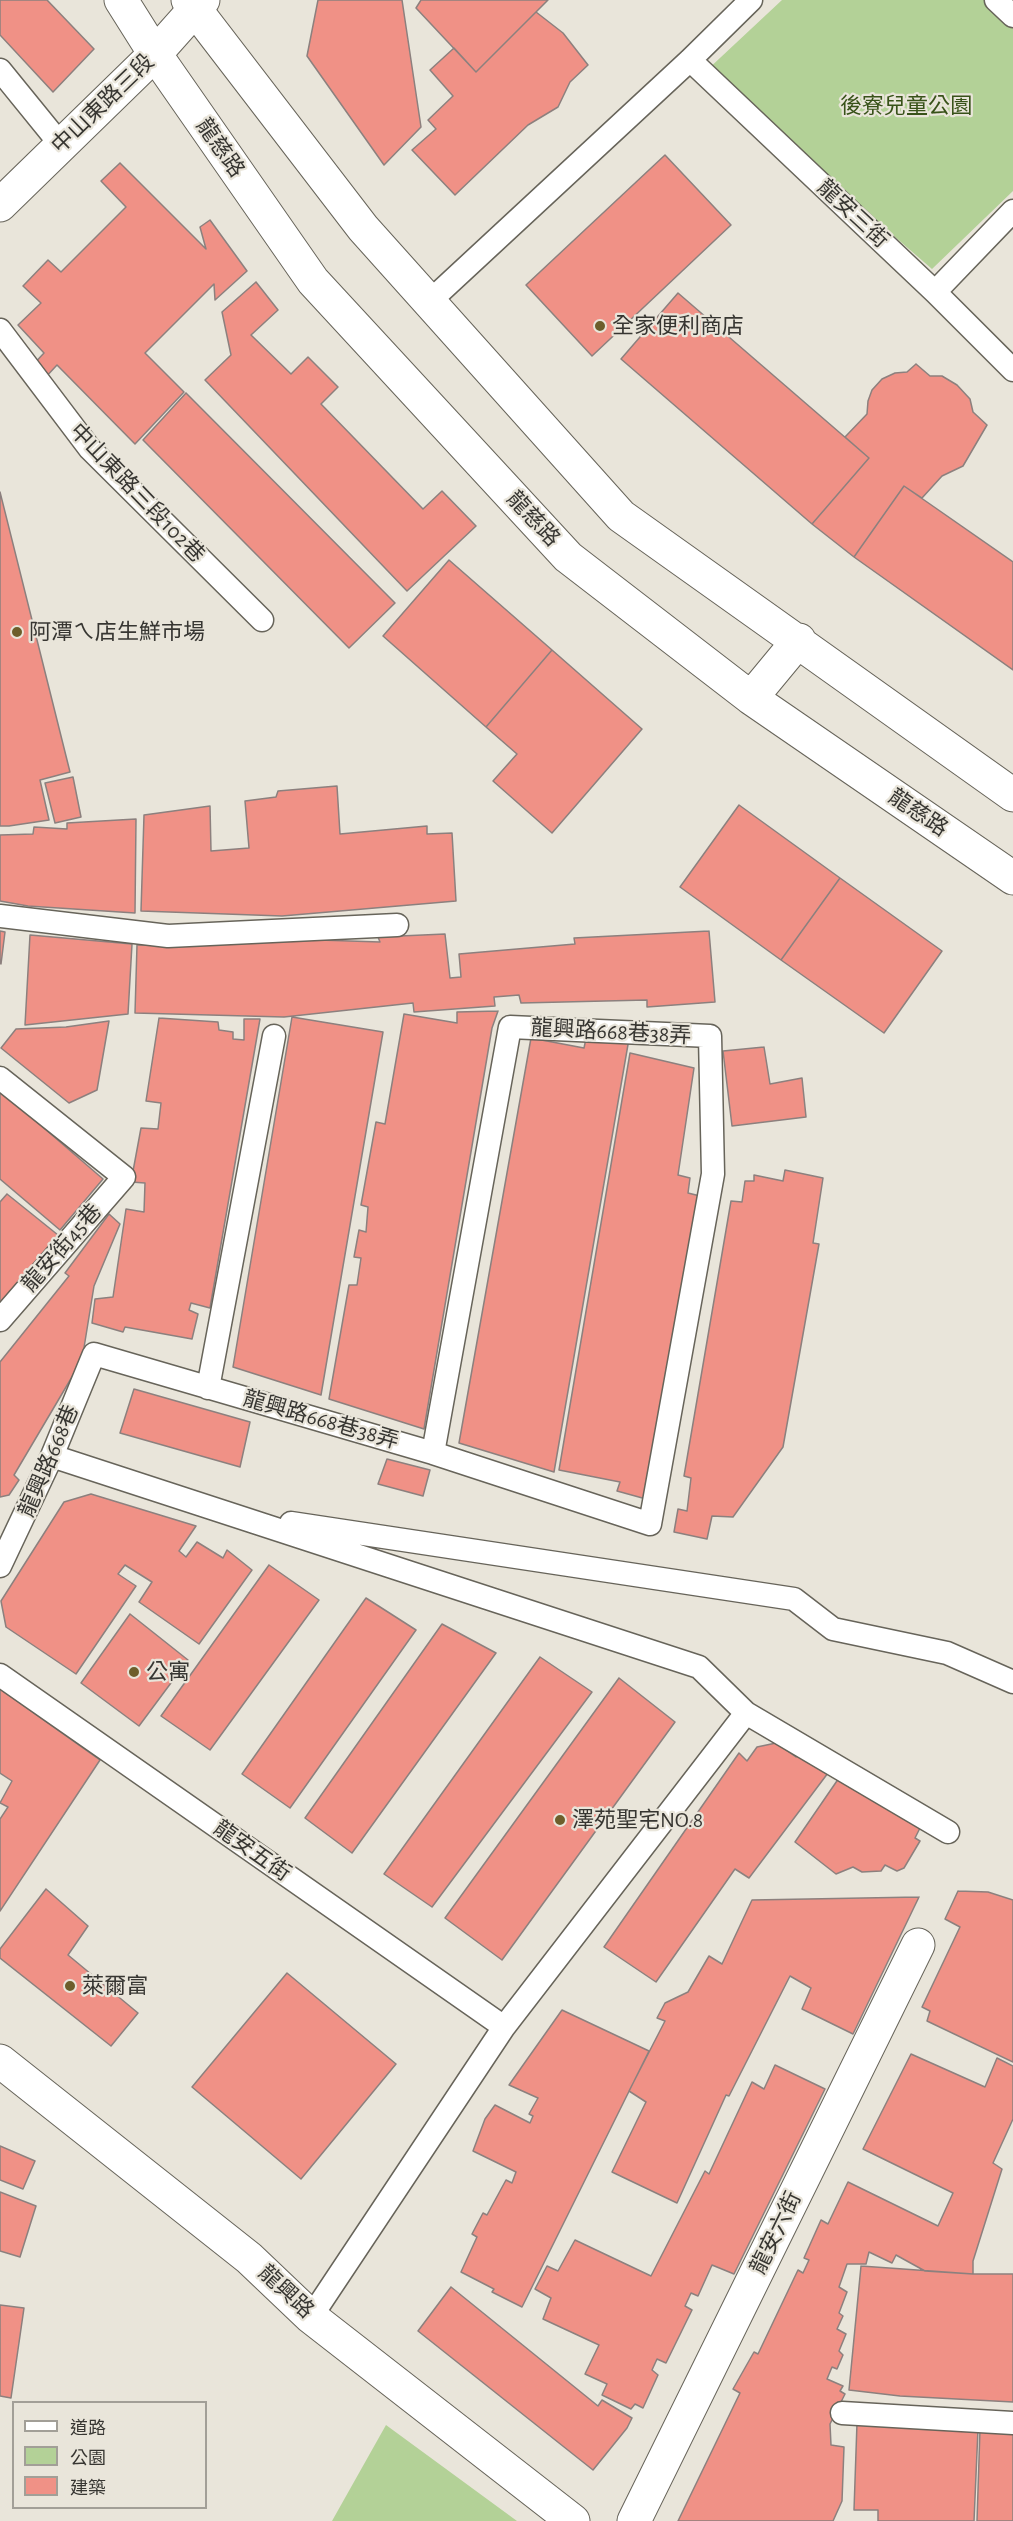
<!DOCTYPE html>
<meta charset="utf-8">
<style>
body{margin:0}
#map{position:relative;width:1013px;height:2521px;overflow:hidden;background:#e9e5da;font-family:"Alegreya Sans","Noto Sans TC",sans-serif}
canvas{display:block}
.legend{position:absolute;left:12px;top:2401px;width:195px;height:108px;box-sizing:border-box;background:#e9e5da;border:2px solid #a29f97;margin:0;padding:8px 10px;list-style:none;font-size:18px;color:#373632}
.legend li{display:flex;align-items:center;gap:12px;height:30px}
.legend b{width:30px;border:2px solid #a29f97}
</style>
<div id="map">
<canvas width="1013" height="2521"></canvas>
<ul class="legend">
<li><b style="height:8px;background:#fff"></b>道路</li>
<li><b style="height:16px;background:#b3d197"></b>公園</li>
<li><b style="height:16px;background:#f09186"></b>建築</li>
</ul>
</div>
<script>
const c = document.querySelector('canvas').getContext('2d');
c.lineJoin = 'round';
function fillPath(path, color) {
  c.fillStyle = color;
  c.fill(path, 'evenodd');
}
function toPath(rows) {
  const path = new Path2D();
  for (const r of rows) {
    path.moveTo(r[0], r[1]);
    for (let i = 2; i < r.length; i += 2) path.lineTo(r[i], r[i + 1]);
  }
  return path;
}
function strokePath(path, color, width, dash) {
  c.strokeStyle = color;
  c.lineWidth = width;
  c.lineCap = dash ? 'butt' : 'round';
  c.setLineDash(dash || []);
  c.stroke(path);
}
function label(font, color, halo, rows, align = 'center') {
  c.font = font + ' "Alegreya Sans","Noto Sans TC",sans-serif';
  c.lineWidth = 4.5;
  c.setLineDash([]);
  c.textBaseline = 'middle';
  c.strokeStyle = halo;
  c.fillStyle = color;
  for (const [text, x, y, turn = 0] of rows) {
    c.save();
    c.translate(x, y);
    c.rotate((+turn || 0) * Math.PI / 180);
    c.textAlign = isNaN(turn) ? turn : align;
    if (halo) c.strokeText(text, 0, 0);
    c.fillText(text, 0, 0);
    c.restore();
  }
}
fillPath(toPath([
 [782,0,989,0,1013,26,1013,191,932,269,705,72],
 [386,2425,517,2521,332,2521]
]), '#b3d197');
const building = toPath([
 [0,0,47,0,94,49,53,92,0,35,0,0],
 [318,0,402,0,421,127,384,165,307,56,318,0],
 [421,0,548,0,476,72,416,8,421,0],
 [536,12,563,33,588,65,570,82,558,107,528,125,455,195,412,150,436,129,428,120,453,96,430,70,454,48,476,72,536,12],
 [665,155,731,225,592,356,526,285,665,155],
 [120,163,206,249,200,227,210,220,247,271,215,300,214,284,145,353,184,392,135,444,57,365,43,380,31,367,44,353,18,325,41,303,23,286,48,260,61,272,126,207,101,181,120,163],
 [256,282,278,310,251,335,291,374,308,357,338,387,321,404,423,509,442,491,476,526,407,591,205,380,231,355,222,312,256,282],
 [678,293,869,458,812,524,621,359,678,293],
 [916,364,930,376,942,376,957,385,970,399,973,412,987,425,963,466,942,476,922,498,904,486,854,557,812,524,869,458,845,437,867,414,868,401,872,390,882,379,895,373,907,372,916,364],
 [186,393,395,603,349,648,143,440,186,393],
 [904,486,1013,562,1013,670,854,557,904,486],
 [0,492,70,772,40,780,49,820,9,826,0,826,0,492],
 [449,560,552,650,486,727,383,636,449,560],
 [552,650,642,729,552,833,493,781,517,754,486,727,552,650],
 [73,777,81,817,55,823,45,783,73,777],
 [337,786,340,834,427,826,427,834,452,833,456,901,282,916,141,911,144,815,210,806,211,851,249,848,245,801,276,797,278,791,337,786],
 [739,805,840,878,781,960,680,887,739,805],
 [136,819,135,913,28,906,0,901,0,835,33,834,34,827,67,829,67,823,136,819],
 [840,878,942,951,884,1033,781,960,840,878],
 [0,931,5,932,1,964,0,963,0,931],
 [709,931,715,1002,647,1007,647,1000,521,1003,519,995,494,997,495,1006,414,1012,413,1003,284,1017,135,1013,137,945,319,940,380,942,378,937,445,934,450,978,461,977,459,954,575,944,574,938,709,931],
 [30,935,132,944,128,1014,25,1025,30,935],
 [498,1011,492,1028,424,1429,329,1399,349,1285,357,1285,361,1258,354,1257,359,1230,366,1232,368,1207,361,1205,376,1122,385,1124,404,1014,457,1023,457,1012,498,1011],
 [292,1017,383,1032,321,1395,233,1367,292,1017],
 [159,1018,218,1022,219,1030,233,1032,233,1039,244,1040,244,1019,260,1019,210,1308,191,1303,189,1310,198,1314,192,1339,125,1327,123,1332,92,1323,95,1299,113,1297,126,1209,144,1212,145,1183,131,1182,141,1128,158,1129,161,1103,146,1101,159,1018],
 [109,1021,97,1090,69,1103,1,1048,16,1029,66,1027,109,1021],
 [588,1029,630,1033,554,1472,459,1443,531,1038,584,1048,588,1029],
 [764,1047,770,1084,802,1078,806,1117,732,1126,723,1051,764,1047],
 [630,1053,694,1068,678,1175,690,1178,688,1193,700,1196,646,1499,617,1491,620,1482,559,1470,630,1053],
 [0,1090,103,1179,60,1230,0,1179,0,1090],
 [785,1170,823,1178,813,1243,819,1244,783,1447,733,1517,712,1516,707,1539,674,1532,678,1509,687,1511,691,1478,684,1476,731,1201,742,1202,745,1181,754,1181,754,1175,783,1181,785,1170],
 [7,1194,58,1235,0,1305,0,1202,7,1194],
 [109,1214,120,1224,94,1286,82,1360,14,1475,19,1480,9,1495,0,1497,0,1362,69,1276,65,1273,109,1214],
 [134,1389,250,1422,240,1467,120,1433,134,1389],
 [387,1459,430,1470,423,1496,378,1484,387,1459],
 [91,1494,196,1526,179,1551,186,1557,197,1542,223,1558,227,1550,252,1570,199,1644,139,1602,152,1582,125,1565,118,1574,136,1586,76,1674,6,1627,1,1601,64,1502,91,1494],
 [269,1565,319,1600,210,1750,161,1716,269,1565],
 [366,1598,416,1630,290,1808,242,1774,366,1598],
 [130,1614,188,1660,139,1726,81,1683,130,1614],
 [442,1624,496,1653,352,1853,305,1818,442,1624],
 [540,1657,592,1692,432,1907,384,1874,540,1657],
 [619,1678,675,1722,502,1960,445,1918,619,1678],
 [0,1689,100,1760,0,1911,0,1819,8,1807,0,1803,12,1781,0,1773,0,1689],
 [776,1743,796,1757,802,1748,831,1769,749,1878,735,1869,656,1982,604,1947,739,1753,747,1761,757,1747,776,1743],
 [841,1775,920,1828,915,1838,920,1841,904,1868,897,1871,885,1865,881,1871,862,1872,853,1867,836,1874,795,1842,841,1775],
 [46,1889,88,1926,68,1955,138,2013,111,2046,0,1958,0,1949,46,1889],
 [958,1891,988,1892,1013,1900,1013,2062,927,2021,930,2011,922,2007,960,1927,945,1919,958,1891],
 [919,1897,853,2034,802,2009,811,1988,790,1976,729,2096,726,2095,677,2203,612,2172,646,2102,629,2091,665,2021,657,2018,665,2003,688,1992,709,1956,722,1964,752,1900,919,1897],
 [287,1973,396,2064,301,2179,192,2087,287,1973],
 [562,2010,649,2051,522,2307,492,2292,494,2289,461,2272,477,2237,472,2234,483,2213,487,2215,506,2180,512,2183,516,2172,473,2151,485,2119,495,2105,530,2123,533,2116,529,2114,538,2098,509,2085,562,2010],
 [911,2054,985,2087,997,2058,1013,2066,1013,2119,993,2163,1002,2169,973,2261,973,2274,925,2271,896,2255,892,2263,869,2252,866,2264,847,2264,839,2287,847,2292,839,2313,843,2316,837,2329,846,2334,839,2351,843,2355,837,2369,832,2367,827,2379,843,2386,840,2391,845,2394,830,2424,831,2445,844,2447,842,2501,833,2521,678,2521,740,2393,733,2389,754,2352,758,2354,798,2270,803,2273,809,2260,804,2258,821,2220,828,2224,848,2182,938,2226,953,2193,863,2149,911,2054],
 [775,2065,825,2089,734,2274,712,2265,698,2296,691,2293,685,2306,692,2310,666,2363,657,2359,652,2370,658,2375,643,2408,635,2404,631,2409,602,2395,607,2384,585,2374,599,2345,543,2319,551,2298,535,2289,547,2266,558,2271,575,2240,651,2276,705,2171,709,2174,752,2082,764,2089,775,2065],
 [0,2146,35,2161,23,2189,0,2180,0,2146],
 [0,2192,36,2206,20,2257,0,2251,0,2192],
 [861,2266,973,2274,1013,2274,1013,2402,900,2396,849,2390,861,2266],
 [451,2287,598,2406,602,2400,632,2418,627,2428,593,2470,418,2331,451,2287],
 [0,2305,24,2308,11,2398,0,2396,0,2305],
 [857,2423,978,2429,974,2521,878,2521,878,2510,854,2510,857,2423],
 [980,2429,1013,2432,1013,2521,977,2521,980,2429]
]);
fillPath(building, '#f09186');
strokePath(building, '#8c807e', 1.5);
const service = toPath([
 [996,0,1013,16],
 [690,60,935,292,1013,370],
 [0,70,61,145],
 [935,292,1013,211],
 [429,302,690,60,751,0],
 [0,330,90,449,262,620],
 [0,916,168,936,397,925],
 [0,1078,124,1177,0,1320],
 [208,1388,274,1036],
 [52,1456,699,1667,746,1713,948,1832],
 [291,1523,794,1599,833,1629,947,1653,1013,1682],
 [0,1566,52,1456,94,1354,433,1453,650,1524,713,1174,710,1036,510,1027,433,1453],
 [0,1675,504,2027],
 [311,2317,504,2027,746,1713],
 [842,2413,1013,2423]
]);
const minor = toPath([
 [634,2521,918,1945]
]);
const tertiary = toPath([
 [121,0,155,54,313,281,568,557,751,698,1013,878],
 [188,0,363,228,621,516,1013,795],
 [751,698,799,640],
 [0,2061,249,2258,311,2317,573,2521]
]);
const secondary = toPath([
 [0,205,155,54,203,0]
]);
strokePath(service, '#67645a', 25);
strokePath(minor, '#67645a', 35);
strokePath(tertiary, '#67645a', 35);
strokePath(secondary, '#67645a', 35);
strokePath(service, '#fff', 22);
strokePath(minor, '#fff', 33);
strokePath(tertiary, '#fff', 33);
strokePath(secondary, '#fff', 33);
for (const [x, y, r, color] of [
 [600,326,6,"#6d5e2b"],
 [17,632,6,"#6d5e2b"],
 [134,1672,6,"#6d5e2b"],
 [560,1820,6,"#6d5e2b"],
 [70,1986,6,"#6d5e2b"]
]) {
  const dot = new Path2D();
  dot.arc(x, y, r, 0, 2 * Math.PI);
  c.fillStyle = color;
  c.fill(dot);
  strokePath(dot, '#e9e5da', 2);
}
label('22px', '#373632', '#e9e5da', [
 ["中山東路三段",103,104,-44],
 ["龍慈路",220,148,55],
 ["龍安三街",853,214,43],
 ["中山東路三段102巷",137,493,46],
 ["龍慈路",533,519,47],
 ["龍慈路",918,813,34],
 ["龍興路668巷38弄",611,1032,3],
 ["龍安街45巷",62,1248,-49],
 ["龍興路668巷38弄",321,1420,16],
 ["龍興路668巷",49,1461,-67],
 ["龍安五街",252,1851,35],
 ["龍安六街",776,2233,-64],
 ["龍興路",286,2292,43]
]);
label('22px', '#385219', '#e9e5da', [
 ["後寮兒童公園",906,106]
]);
label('22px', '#373632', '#e9e5da', [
 ["全家便利商店",612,326],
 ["阿潭ㄟ店生鮮市場",29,632],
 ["公寓",146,1672],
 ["澤苑聖宅NO.8",572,1820],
 ["萊爾富",82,1986]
], 'left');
</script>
